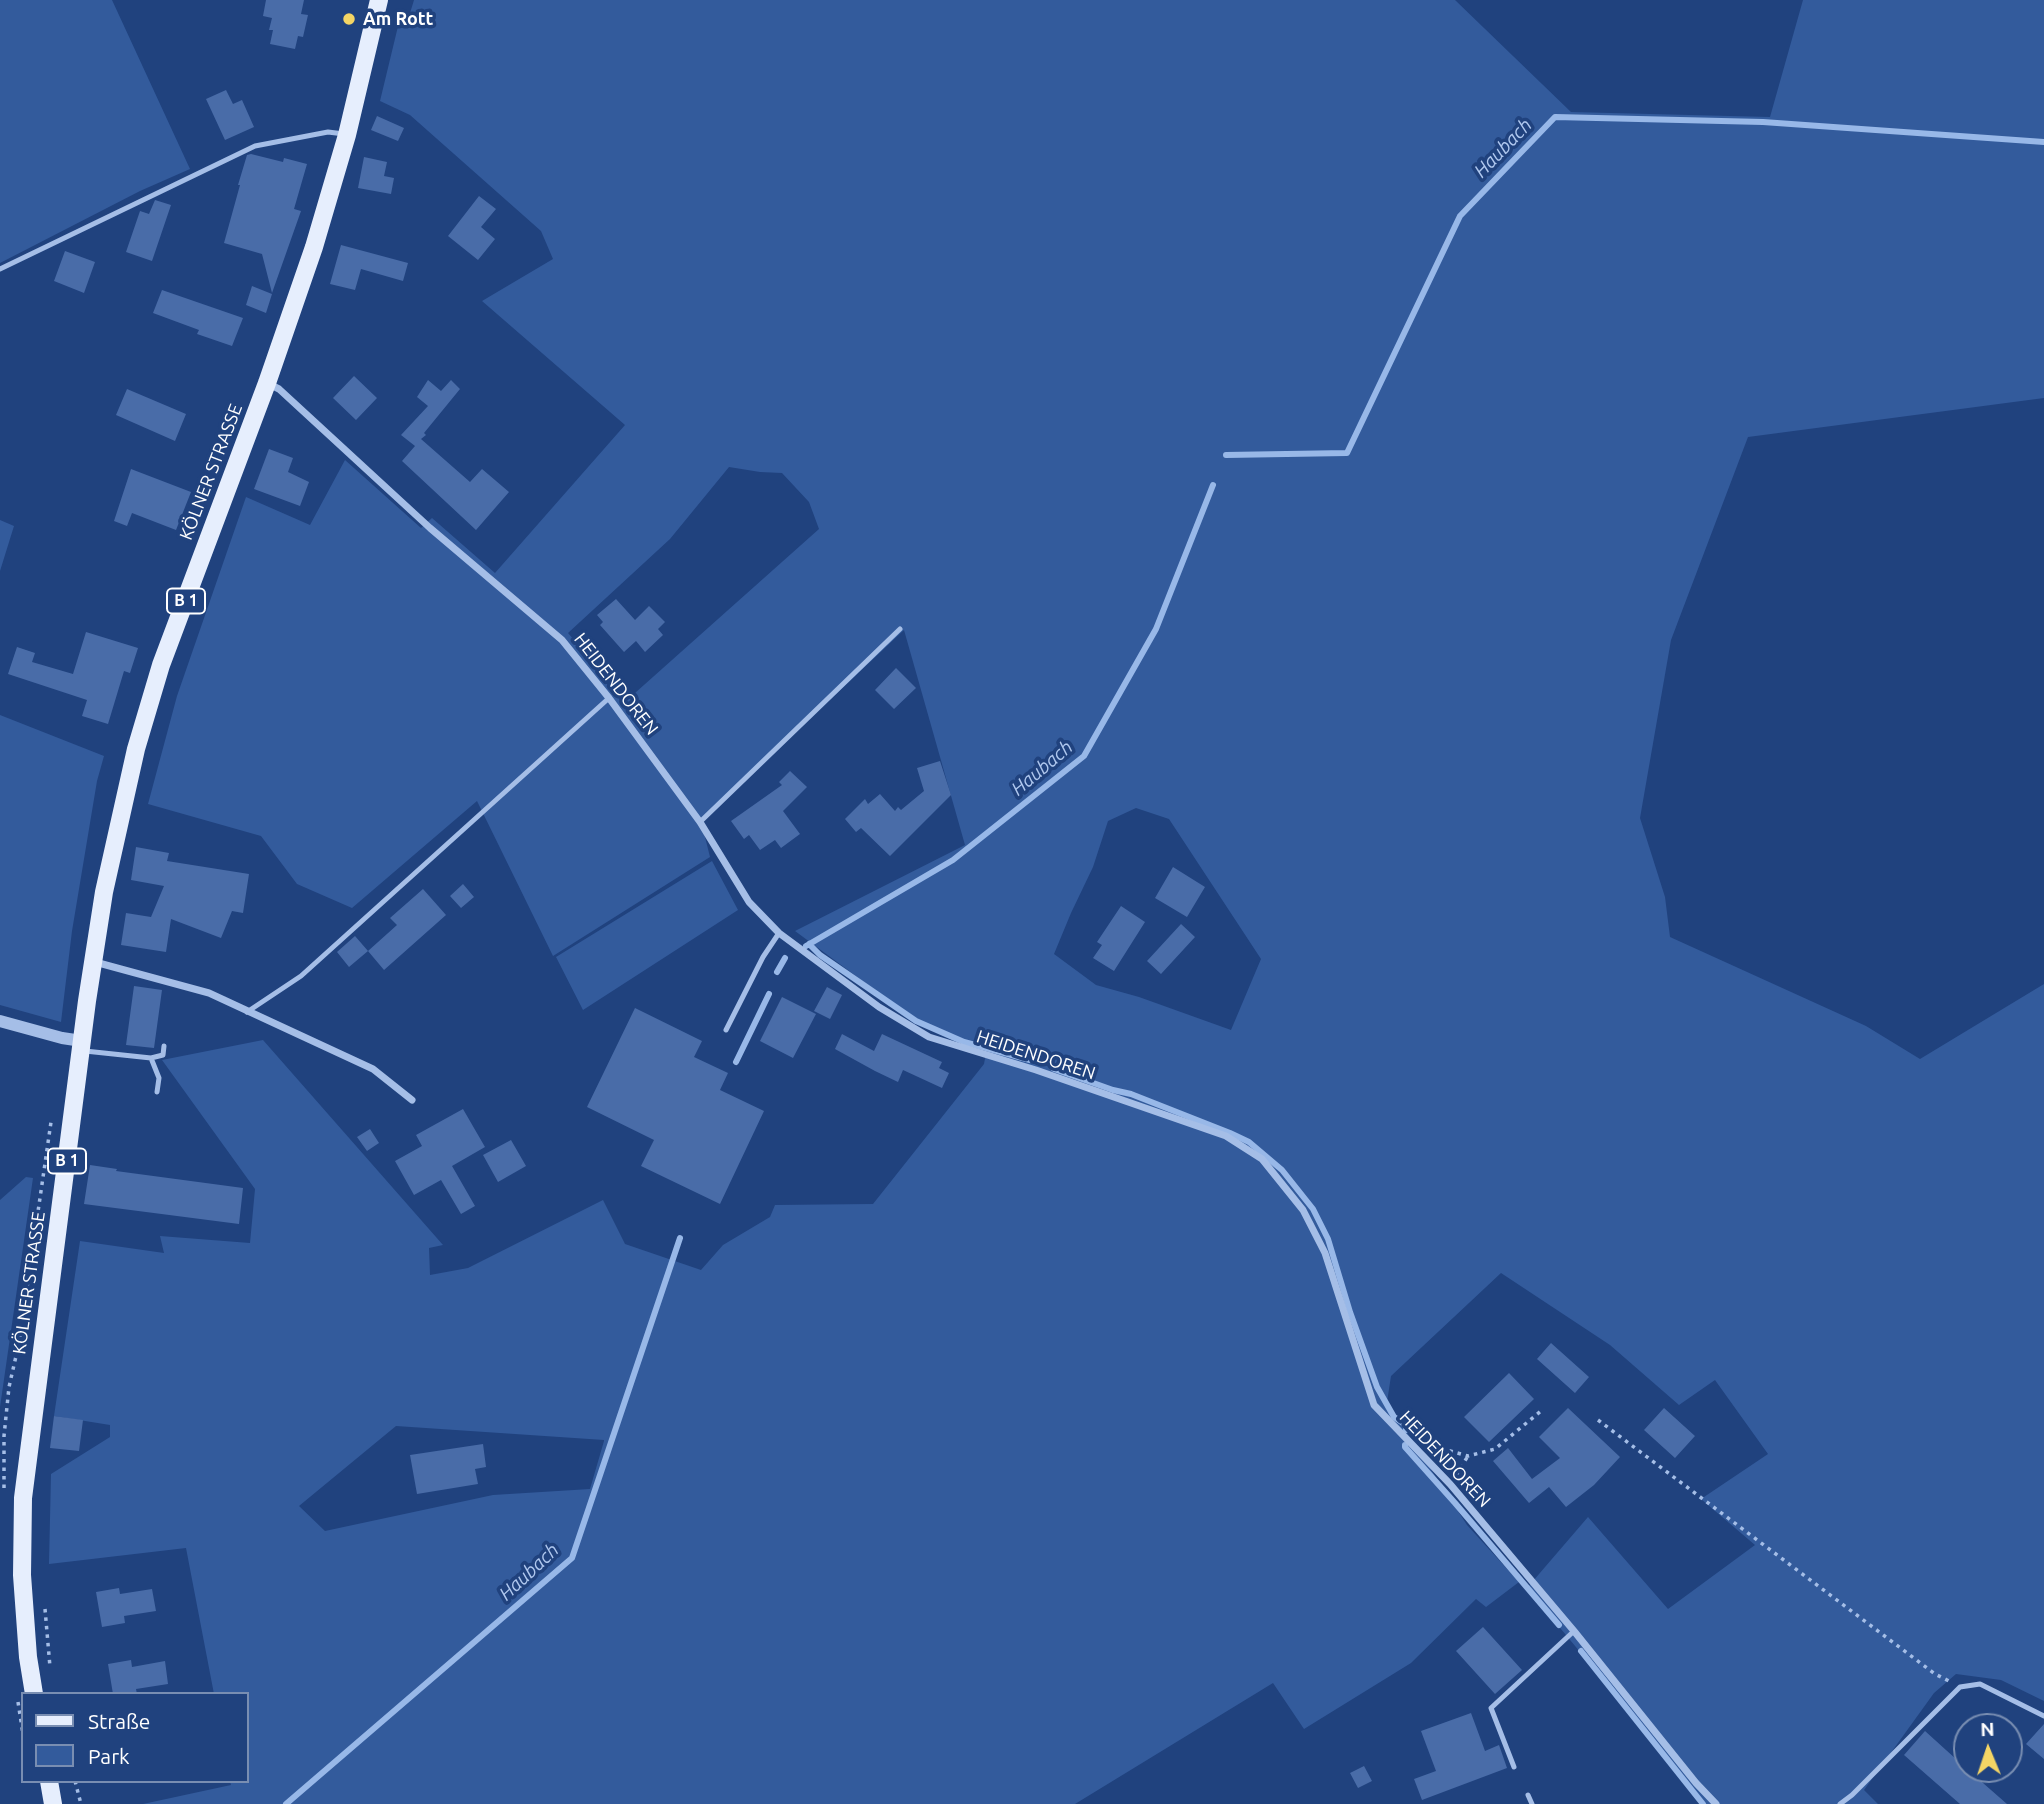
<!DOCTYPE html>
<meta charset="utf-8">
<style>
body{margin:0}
#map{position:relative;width:2044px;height:1804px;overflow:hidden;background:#20427e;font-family:Ubuntu,sans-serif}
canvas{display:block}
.legend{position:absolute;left:21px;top:1692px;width:228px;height:91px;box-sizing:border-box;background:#20427e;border:2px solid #798eb2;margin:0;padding:9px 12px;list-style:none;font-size:21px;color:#fff}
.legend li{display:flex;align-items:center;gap:14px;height:35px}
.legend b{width:35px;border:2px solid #798eb2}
.north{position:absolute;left:1953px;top:1713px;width:70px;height:70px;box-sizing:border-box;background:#20427e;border:2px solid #798eb2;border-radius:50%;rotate:358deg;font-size:19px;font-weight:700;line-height:28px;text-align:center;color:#fff}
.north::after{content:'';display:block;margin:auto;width:24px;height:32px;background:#f4d565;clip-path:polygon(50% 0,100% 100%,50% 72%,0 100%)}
</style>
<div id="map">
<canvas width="2044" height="1804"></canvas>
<ul class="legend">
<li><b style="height:9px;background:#e6eefd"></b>Straße</li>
<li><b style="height:19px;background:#335b9c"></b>Park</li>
</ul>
<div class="north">N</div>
</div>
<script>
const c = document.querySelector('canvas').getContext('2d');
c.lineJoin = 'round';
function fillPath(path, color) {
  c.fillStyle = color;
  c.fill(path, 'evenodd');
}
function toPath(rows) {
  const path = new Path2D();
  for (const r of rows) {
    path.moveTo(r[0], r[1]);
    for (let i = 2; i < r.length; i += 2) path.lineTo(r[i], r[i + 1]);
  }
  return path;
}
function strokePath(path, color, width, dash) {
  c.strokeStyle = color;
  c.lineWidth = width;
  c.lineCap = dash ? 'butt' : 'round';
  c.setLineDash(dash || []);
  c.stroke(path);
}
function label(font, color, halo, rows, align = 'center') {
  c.font = font + ' Ubuntu,sans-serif';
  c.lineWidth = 7;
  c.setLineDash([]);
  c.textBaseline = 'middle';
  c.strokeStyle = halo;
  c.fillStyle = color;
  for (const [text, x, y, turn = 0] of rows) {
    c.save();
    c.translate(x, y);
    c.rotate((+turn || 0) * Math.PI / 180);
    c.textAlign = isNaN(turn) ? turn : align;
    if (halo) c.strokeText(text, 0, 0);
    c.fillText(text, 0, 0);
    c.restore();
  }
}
fillPath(toPath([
 [0,0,112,0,190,169,140,191,0,263],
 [414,0,1455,0,1571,112,1770,117,1803,0,2044,0,2044,398,1748,437,1671,640,1640,818,1665,897,1670,937,1866,1026,1920,1059,2044,984,2044,1701,2001,1680,1956,1674,1934,1693,1864,1790,1878,1804,1706,1804,1527,1588,1588,1517,1668,1609,1755,1545,1701,1499,1768,1454,1715,1380,1679,1405,1610,1345,1501,1273,1391,1376,1387,1402,1467,1525,1519,1582,1486,1607,1476,1599,1411,1663,1304,1729,1273,1683,1075,1804,143,1804,231,1785,230,1781,247,1781,247,1694,214,1694,186,1548,49,1564,51,1474,110,1437,110,1425,54,1416,80,1241,164,1253,160,1236,250,1243,255,1189,162,1060,263,1040,443,1245,429,1248,430,1275,468,1268,603,1200,625,1244,701,1270,723,1245,770,1217,775,1205,873,1204,984,1064,987,1047,925,1027,795,931,965,845,904,630,701,821,710,857,553,956,477,801,352,908,297,884,261,836,148,804,177,696,246,497,310,525,345,460,421,528,432,518,495,573,625,425,482,301,553,259,541,231,410,115,380,101,400,18,407,23],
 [729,467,760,472,782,473,809,502,819,529,626,701,568,633,670,539],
 [1136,808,1169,819,1261,959,1231,1030,1139,997,1096,985,1054,954,1071,913,1093,867,1108,821],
 [396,1426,604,1440,604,1441,590,1489,493,1495,325,1531,299,1506],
 [0,520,14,526,0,571],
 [0,715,104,756,97,781,72,931,61,1022,0,1005],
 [712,861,738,910,583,1010,556,957],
 [26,1177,33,1178,0,1407,0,1200]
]), '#335b9c');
strokePath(toPath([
 [1226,455,1347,453,1460,216,1555,117,1763,122,2044,142],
 [809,944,820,955,916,1021,964,1042,1030,1060],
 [806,946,953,860,1084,756,1156,629,1213,485],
 [777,972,785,958],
 [736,1062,769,994],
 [1054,1069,1113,1090,1131,1094,1230,1133,1249,1142,1282,1170,1313,1209,1328,1239,1350,1312,1377,1387,1394,1417,1406,1425,1406,1430],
 [1405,1445,1405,1447,1455,1503,1559,1625],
 [1581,1651,1703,1804],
 [286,1804,572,1558,680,1238]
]), '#98b8e8', 6);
fillPath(toPath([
 [266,0,304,0,301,14,308,15,303,37,298,36,295,49,270,44,273,30,269,30,272,18,263,16],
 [226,90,233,104,242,100,254,127,225,140,206,99],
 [377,116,404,128,398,141,371,130],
 [251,154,283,162,284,158,307,164,294,209,301,211,272,293,262,254,224,243,240,185,238,185,247,155],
 [364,157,387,162,384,176,394,178,391,194,358,188],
 [479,196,496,209,481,227,495,239,478,260,448,236],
 [155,200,171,205,152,261,126,252,140,211,149,214],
 [341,245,408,263,403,281,361,269,355,290,330,284],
 [65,251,95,262,84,293,54,281],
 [252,286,272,294,266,313,246,305],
 [162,290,243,318,232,346,197,334,199,330,153,313],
 [354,376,377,398,356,420,333,398],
 [428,380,441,391,451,380,460,389,424,433,426,435,421,439,470,482,482,469,509,492,476,530,402,461,415,446,401,435,428,406,417,397],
 [127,389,186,414,175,441,116,415],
 [269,449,293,458,288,472,309,482,300,506,254,489],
 [131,469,191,492,176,530,132,513,127,526,114,521],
 [616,599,635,620,649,606,665,622,658,629,663,635,645,652,636,641,624,652,600,625,603,622,597,615],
 [86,632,138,648,130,673,124,671,108,724,82,716,87,700,8,674,17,647,35,653,32,662,73,674],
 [896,668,916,688,894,709,875,690],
 [940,761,951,795,890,856,861,828,856,832,845,819,865,799,868,804,880,794,895,811,898,807,901,810,924,791,917,768],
 [790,771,807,787,783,811,800,834,781,848,775,840,760,850,749,835,744,839,731,821,782,785,779,782],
 [136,847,169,853,167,861,249,874,243,913,232,911,221,938,171,919,166,952,121,945,126,913,151,917,164,886,131,880],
 [1173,867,1205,887,1187,917,1155,898],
 [463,884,474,897,461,908,450,896],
 [423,889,446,915,384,970,368,951,349,967,337,952,355,936,368,951,397,925,390,918],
 [1121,906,1145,922,1114,971,1093,958,1102,945,1097,942],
 [1181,924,1195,937,1161,974,1147,961],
 [134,986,162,990,154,1048,126,1045],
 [827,987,842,995,830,1019,814,1011],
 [782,997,816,1014,793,1058,760,1041],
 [635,1008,702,1041,694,1057,728,1073,720,1090,764,1111,720,1204,641,1166,654,1140,587,1107],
 [842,1034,874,1051,882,1034,942,1062,939,1068,949,1073,942,1088,903,1070,898,1082,875,1071,835,1049],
 [463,1109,485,1147,452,1166,475,1206,461,1214,441,1180,414,1195,395,1161,422,1146,416,1135],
 [370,1129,379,1143,367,1151,357,1137],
 [511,1140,526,1166,498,1182,483,1155],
 [90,1165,117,1169,116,1171,243,1188,239,1224,84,1204],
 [1551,1343,1589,1377,1575,1393,1537,1359],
 [1509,1373,1534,1399,1489,1442,1464,1417],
 [1568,1408,1620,1457,1594,1485,1566,1507,1549,1487,1529,1503,1493,1461,1508,1448,1532,1479,1560,1458,1539,1437],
 [1664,1408,1695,1436,1675,1458,1644,1430],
 [54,1416,83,1420,79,1451,50,1448],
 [483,1444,486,1467,475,1469,478,1484,417,1494,410,1455],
 [119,1588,120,1594,152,1589,156,1611,124,1616,125,1623,102,1627,96,1592],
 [1483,1627,1522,1670,1495,1694,1456,1651],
 [131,1660,132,1667,165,1661,168,1684,136,1689,137,1694,113,1694,108,1664],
 [1471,1713,1485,1751,1499,1745,1507,1768,1422,1800,1414,1779,1436,1771,1421,1731],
 [2044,1724,2044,1759,2026,1744],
 [1925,1731,1967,1769,2007,1804,1960,1804,1904,1755],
 [1364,1766,1372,1781,1358,1788,1350,1773]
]), '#496ca8');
strokePath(toPath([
 [1598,1420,1935,1674,1949,1681],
 [1433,1446,1468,1456,1495,1449,1541,1411],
 [1456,1475,1468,1456],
 [4,1488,4,1436,9,1387,19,1343,51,1122],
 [45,1609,50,1667],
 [18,1702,23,1734],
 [75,1781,81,1804]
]), '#a5bee7', 3.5, [3.5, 5]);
strokePath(toPath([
 [0,269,255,146,328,132,344,134],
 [700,822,900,629],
 [247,1012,301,976,609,698],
 [726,1030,763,957,779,933],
 [85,1051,151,1058],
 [157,1092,159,1078,151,1058,163,1055,164,1046],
 [1514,1767,1491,1708,1574,1631],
 [1528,1795,1532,1804],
 [1840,1804,1852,1795,1960,1687,1980,1684,2044,1716]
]), '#a5bee7', 5);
strokePath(toPath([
 [267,383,279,389,430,528,562,640,609,698,700,822,749,902,779,933,879,1007,929,1037,1036,1070,1226,1136,1262,1159,1303,1210,1325,1253,1374,1405,1450,1484,1574,1631,1696,1783,1716,1804],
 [95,962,209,993,373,1069,412,1100]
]), '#a5bee7', 7);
strokePath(toPath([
 [0,1021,62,1038,82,1041]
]), '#a5bee7', 12);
strokePath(toPath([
 [34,1694,28,1657,22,1575,23,1498,87,1001,104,892,136,749,161,665,267,383,314,247,347,135,379,0],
 [49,1781,53,1804]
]), '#e6eefd', 18);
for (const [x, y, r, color] of [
 [349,19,7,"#f4d565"]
]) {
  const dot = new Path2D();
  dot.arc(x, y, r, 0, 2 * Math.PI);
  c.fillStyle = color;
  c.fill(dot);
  strokePath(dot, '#20427e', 2.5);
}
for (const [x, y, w] of [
 [186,601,38],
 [67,1161,38]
]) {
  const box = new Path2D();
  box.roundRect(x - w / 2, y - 12.5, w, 25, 5);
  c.fillStyle = '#20427e';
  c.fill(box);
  strokePath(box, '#fff', 2);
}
label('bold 16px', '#fff', null, [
 ["B 1",186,601],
 ["B 1",67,1161]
]);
label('bold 18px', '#fff', '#20427e', [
 ["Am Rott",363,19]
], 'left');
label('18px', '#fff', '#20427e', [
 ["KÖLNER STRASSE",211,472,-69],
 ["HEIDENDOREN",616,684,52],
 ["HEIDENDOREN",1036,1055,18],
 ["KÖLNER STRASSE",29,1283,-82],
 ["HEIDENDOREN",1445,1459,47]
]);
label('italic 19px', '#b0c8ef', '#20427e', [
 ["Haubach",1503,148,-46],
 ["Haubach",1042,768,-40],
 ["Haubach",529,1572,-43]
]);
</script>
